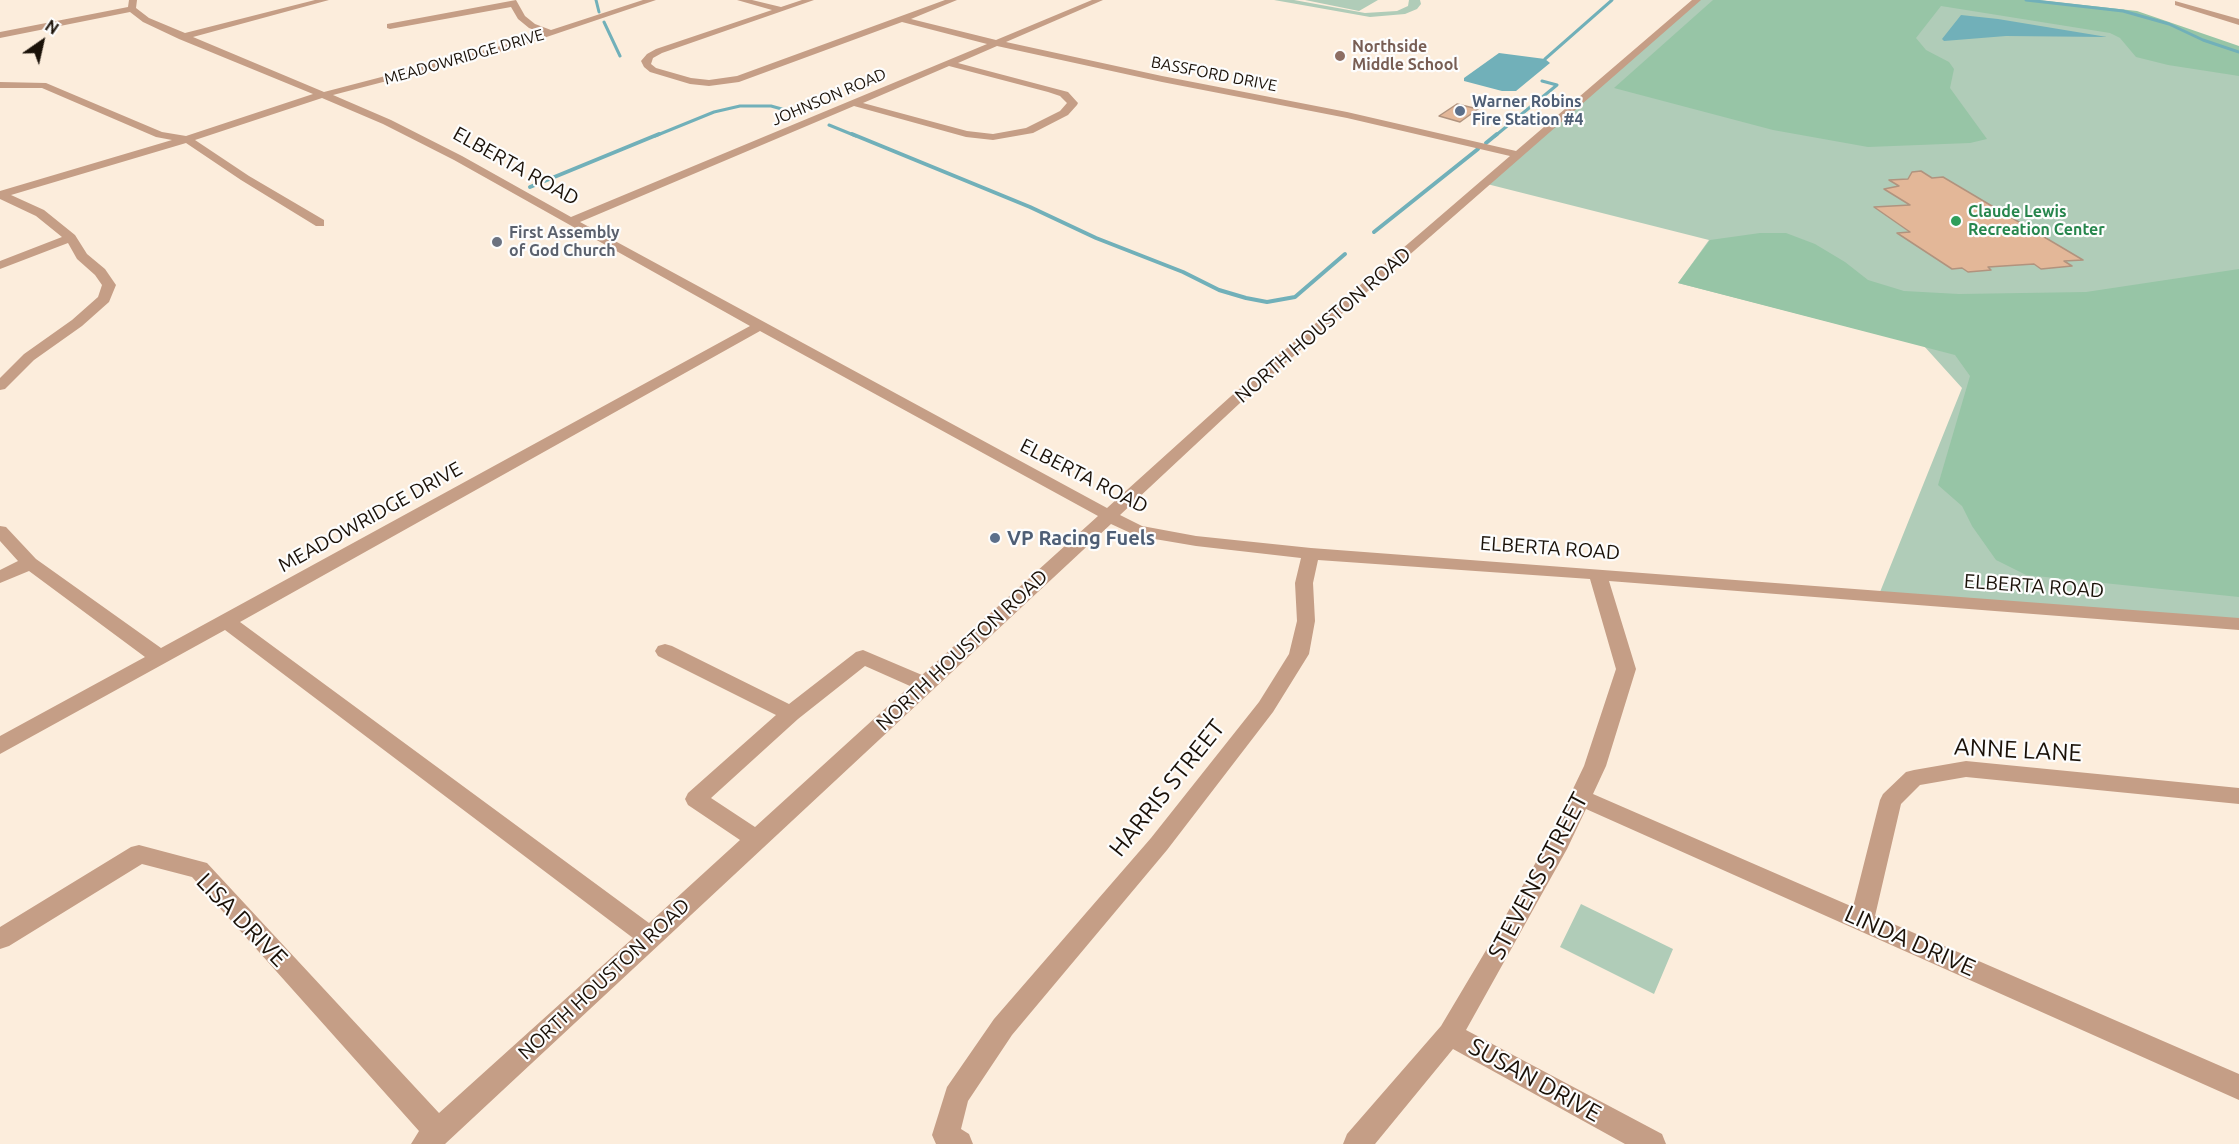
<!DOCTYPE html>
<style>
body{margin:0}
#map{position:relative;width:2239px;height:1144px;overflow:hidden;background:#fceddc;font-family:Ubuntu,sans-serif}
canvas{display:block}
.north{position:absolute;left:12px;top:12px;width:60px;height:60px;-webkit-text-stroke:4px #fdfdfd;paint-order:stroke;rotate:34deg;font-size:16px;font-weight:700;line-height:24px;text-align:center;color:#1a1108}
.north::after{content:'';display:block;margin:auto;width:21px;height:27px;background:#1a1108;clip-path:polygon(50% 0,100% 100%,50% 72%,0 100%)}
</style>
<div id="map">
<canvas width="2239" height="1144"></canvas>
<div class="north">N</div>
</div>
<script>
const c = document.querySelector('canvas').getContext('2d');
c.lineJoin = 'round';
function fillPath(path, color) {
  c.fillStyle = color;
  c.fill(path, 'evenodd');
}
function toPath(rows) {
  const path = new Path2D();
  for (const r of rows) {
    path.moveTo(r[0], r[1]);
    for (let i = 2; i < r.length; i += 2) path.lineTo(r[i], r[i + 1]);
  }
  return path;
}
function strokePath(path, color, width, dash) {
  c.strokeStyle = color;
  c.lineWidth = width;
  c.lineCap = dash ? 'butt' : 'round';
  c.setLineDash(dash || []);
  c.stroke(path);
}
function label(font, color, halo, rows, align = 'center') {
  c.font = font + ' Ubuntu,sans-serif';
  c.lineWidth = 4.5;
  c.setLineDash([]);
  c.textBaseline = 'middle';
  c.strokeStyle = halo;
  c.fillStyle = color;
  for (const [text, x, y, turn = 0] of rows) {
    c.save();
    c.translate(x, y);
    c.rotate((+turn || 0) * Math.PI / 180);
    c.textAlign = isNaN(turn) ? turn : align;
    if (halo) c.strokeText(text, 0, 0);
    c.fillText(text, 0, 0);
    c.restore();
  }
}
fillPath(toPath([
 [1274,0,1294,0,1365,13,1397,11,1408,6,1409,0,1420,0,1421,4,1417,9,1405,14,1370,17],
 [1305,0,1378,0,1359,11],
 [1697,0,2015,0,2239,49,2239,626,1878,597,1962,388,1924,346,1678,283,1709,240,1487,184],
 [1581,904,1673,949,1654,994,1560,947]
]), '#b0ccb8');
fillPath(toPath([
 [1713,0,2038,0,2137,11,2239,46,2239,76,2168,65,2136,57,2120,38,2110,33,1941,6,1916,38,1926,50,1949,62,1954,69,1950,88,1987,139,1970,143,1868,147,1773,130,1614,88],
 [1760,233,1786,233,1815,244,1845,262,1868,280,1904,291,1959,294,2086,292,2239,269,2239,597,2026,575,1996,560,1972,526,1962,506,1938,485,1970,376,1955,355,1678,283,1710,240]
]), '#97c5a6');
fillPath(toPath([
 [1961,15,1998,19,2107,37,2006,36,1944,41,1942,39],
 [1499,53,1545,59,1550,63,1516,91,1502,91,1464,81,1464,78]
]), '#71b0b9');
strokePath(toPath([
 [596,0,599,12],
 [2026,0,2123,11,2169,24,2203,40,2239,52],
 [604,22,620,56],
 [1545,59,1612,0],
 [829,125,856,136],
 [655,136,714,112,740,106,771,106,796,113],
 [1495,136,1557,85,1542,81]
]), '#71b0b9', 3);
strokePath(toPath([
 [852,134,1030,207,1096,238,1183,272,1219,290,1246,298,1267,302,1295,297,1345,254],
 [1486,143,1497,134],
 [530,187,659,134],
 [1374,232,1478,149]
]), '#71b0b9', 4);
const building = toPath([
 [1457,104,1478,109,1460,122,1439,116,1457,104],
 [1921,171,1932,178,1943,177,2083,260,2064,261,2072,266,2041,269,2034,264,1988,267,1991,270,1968,272,1962,268,1952,269,1897,233,1910,232,1874,207,1910,205,1884,189,1899,186,1889,180,1908,179,1912,172,1921,171]
]);
fillPath(building, '#e3b798');
strokePath(building, '#b1937e', 1.5);
fillPath(toPath([
 [129,0,137,0,136,8,149,18,185,33,315,0,329,0,193,37,324,92,508,44,542,33,529,28,518,19,511,7,390,29,387,28,387,24,516,0,525,16,535,24,551,30,643,0,656,0,514,48,333,95,391,120,462,156,571,217,987,44,902,22,739,82,709,86,690,84,650,72,644,67,641,61,647,54,656,49,772,10,737,0,752,0,781,7,802,0,814,0,662,53,653,58,651,64,656,68,691,78,709,80,737,76,945,0,957,0,911,19,996,40,1092,0,1103,0,1006,42,1162,76,1347,112,1516,151,1692,0,1701,0,1240,403,1120,515,1142,526,1196,536,1311,548,2239,618,2239,630,1609,581,1636,669,1606,766,1593,794,1853,907,1880,800,1883,794,1906,772,1914,770,1966,761,2239,788,2239,804,1966,777,1920,785,1901,804,1875,916,2239,1074,2239,1100,1586,809,1567,849,1466,1030,1662,1134,1666,1144,1625,1144,1453,1049,1375,1144,1343,1144,1347,1134,1441,1026,1488,947,1549,839,1584,766,1616,669,1590,579,1318,560,1313,583,1315,621,1309,654,1273,712,1167,850,1012,1035,968,1101,961,1129,969,1134,973,1144,936,1144,932,1135,947,1087,994,1019,1151,838,1259,702,1289,654,1297,621,1295,583,1301,558,1196,546,1137,536,1111,524,445,1144,411,1144,419,1131,192,877,142,864,9,946,0,949,0,927,131,847,139,845,207,863,439,1113,633,938,225,630,0,754,0,736,145,657,29,571,0,583,0,570,18,561,0,541,0,526,6,527,36,559,161,648,750,326,454,160,383,124,322,98,195,140,249,176,324,220,324,226,316,226,241,180,186,143,11,195,44,210,75,235,87,254,105,269,116,285,109,302,82,326,34,360,5,389,0,390,0,378,24,354,72,320,98,297,102,285,95,275,77,259,68,243,0,269,0,261,62,237,36,216,0,199,0,191,172,140,156,137,42,88,0,88,0,82,46,83,162,132,186,136,313,94,179,39,143,22,130,12,0,38,0,32,128,7,129,0],
 [997,46,1162,82,1347,118,1510,156,1230,397,1107,508,580,222,854,106,966,137,993,140,1033,133,1068,115,1077,105,1078,103,1068,92,958,63,997,46],
 [949,66,1048,92,1060,96,1067,103,1060,111,1026,128,993,134,967,131,863,103,949,66],
 [760,331,1098,516,922,675,863,650,856,652,789,704,672,646,665,644,658,646,655,651,658,656,776,715,688,793,685,799,688,805,740,840,649,923,240,622,760,331],
 [865,666,910,686,755,827,711,798,798,719,865,666],
 [2175,1,2239,19,2239,25,2175,5,2175,1]
]), '#c59e86');
for (const [x, y, r, color] of [
 [1340,56,6,"#8d6e63"],
 [1460,111,6,"#5c6f8a"],
 [1956,221,6,"#2e9e5b"],
 [497,242,6,"#6b7280"],
 [995,538,6,"#5c6f8a"]
]) {
  const dot = new Path2D();
  dot.arc(x, y, r, 0, 2 * Math.PI);
  c.fillStyle = color;
  c.fill(dot);
  strokePath(dot, '#fdfdfd', 2);
}
label('bold 16px', '#785e54', '#fdfdfd', [
 ["Northside",1352,47],
 ["Middle School",1352,65]
], 'left');
label('16px', '#1a1108', '#fdfdfd', [
 ["MEADOWRIDGE DRIVE",464,57,-16],
 ["BASSFORD DRIVE",1214,74,11],
 ["JOHNSON ROAD",829,97,-23]
]);
label('bold 16px', '#4e5e75', '#fdfdfd', [
 ["Warner Robins",1472,102],
 ["Fire Station #4",1472,120]
], 'left');
label('bold 16px', '#27864d', '#fdfdfd', [
 ["Claude Lewis",1968,212],
 ["Recreation Center",1968,230]
], 'left');
label('bold 16px', '#5b616d', '#fdfdfd', [
 ["First Assembly",509,233],
 ["of God Church",509,251]
], 'left');
label('20px', '#1a1108', '#fdfdfd', [
 ["ELBERTA ROAD",516,166,29],
 ["NORTH HOUSTON ROAD",1323,325,-41],
 ["ELBERTA ROAD",1084,476,27],
 ["MEADOWRIDGE DRIVE",370,517,-29],
 ["ELBERTA ROAD",1550,548,4],
 ["ELBERTA ROAD",2034,586,4],
 ["NORTH HOUSTON ROAD",962,650,-43],
 ["NORTH HOUSTON ROAD",604,979,-43]
]);
label('bold 20px', '#4e5e75', '#fdfdfd', [
 ["VP Racing Fuels",1007,538]
], 'left');
label('24px', '#1a1108', '#fdfdfd', [
 ["ANNE LANE",2018,750,3],
 ["HARRIS STREET",1167,788,-51],
 ["STEVENS STREET",1538,876,-62],
 ["LISA DRIVE",242,920,46],
 ["LINDA DRIVE",1910,941,24],
 ["SUSAN DRIVE",1535,1080,29]
]);
</script>
